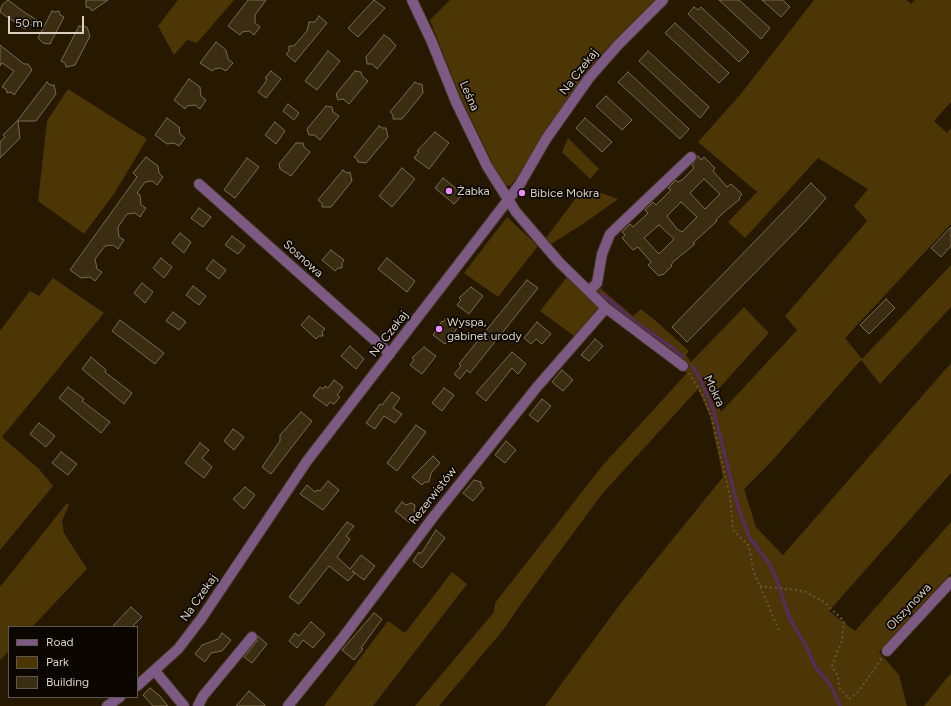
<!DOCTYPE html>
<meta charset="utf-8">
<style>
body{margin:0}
#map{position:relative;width:951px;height:706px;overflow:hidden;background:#271900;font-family:Figtree,sans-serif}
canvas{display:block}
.legend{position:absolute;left:8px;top:626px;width:130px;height:72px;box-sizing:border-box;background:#0b0600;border:1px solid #5d574d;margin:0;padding:5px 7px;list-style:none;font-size:12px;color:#d9d0c0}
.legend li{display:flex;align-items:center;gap:8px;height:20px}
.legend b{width:20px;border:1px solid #5d574d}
.scale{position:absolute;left:8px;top:16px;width:76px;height:18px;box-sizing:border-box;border:2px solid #d9d0c0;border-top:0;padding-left:5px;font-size:12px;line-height:14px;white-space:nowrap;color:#d9d0c0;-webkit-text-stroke:3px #0b0600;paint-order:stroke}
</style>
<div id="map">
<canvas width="951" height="706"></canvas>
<ul class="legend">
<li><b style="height:5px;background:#7c5a83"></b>Road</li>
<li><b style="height:11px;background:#4c3605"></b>Park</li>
<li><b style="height:11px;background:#3b2d11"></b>Building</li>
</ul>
<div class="scale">50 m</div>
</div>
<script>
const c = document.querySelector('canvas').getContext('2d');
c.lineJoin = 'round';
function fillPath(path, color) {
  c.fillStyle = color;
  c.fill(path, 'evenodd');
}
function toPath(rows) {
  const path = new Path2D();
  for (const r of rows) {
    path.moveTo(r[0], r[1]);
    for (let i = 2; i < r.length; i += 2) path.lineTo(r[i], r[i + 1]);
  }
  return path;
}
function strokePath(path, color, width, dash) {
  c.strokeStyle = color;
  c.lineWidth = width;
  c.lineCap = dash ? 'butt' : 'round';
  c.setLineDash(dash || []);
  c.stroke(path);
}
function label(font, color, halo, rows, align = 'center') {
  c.font = font + ' Figtree,sans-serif';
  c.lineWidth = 3.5;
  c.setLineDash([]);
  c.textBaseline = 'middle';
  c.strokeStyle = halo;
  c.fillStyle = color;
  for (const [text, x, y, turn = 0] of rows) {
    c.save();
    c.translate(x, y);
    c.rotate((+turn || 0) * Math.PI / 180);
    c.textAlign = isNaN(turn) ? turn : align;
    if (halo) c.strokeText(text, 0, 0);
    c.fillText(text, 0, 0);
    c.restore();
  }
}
fillPath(toPath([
 [178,0,234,0,197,43,187,40,174,55,158,26],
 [450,0,656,0,586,74,563,105,525,167,511,185,507,186,501,181,460,96,430,20],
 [814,0,907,0,911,4,915,0,951,0,951,102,934,121,947,133,951,128,951,224,845,338,862,359,951,265,951,307,880,384,861,360,770,463,744,489,756,527,783,555,951,363,951,473,829,611,855,631,951,522,951,573,879,652,899,675,907,706,545,706,621,603,723,477,710,416,698,389,602,494,518,608,504,629,439,706,415,706,494,612,495,603,603,465,687,373,625,326,629,321,597,293,599,287,633,316,641,309,657,322,689,351,686,355,691,362,744,307,769,333,714,394,721,412,797,330,785,316,867,221,854,206,868,189,818,158,745,238,728,222,757,192,698,142,740,95],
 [68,89,147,139,114,194,84,234,38,201,47,121],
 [568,138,599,169,590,179,562,152],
 [584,187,618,199,583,224,551,244,546,238],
 [507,217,538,246,498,297,464,273],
 [567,277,599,308,593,319,574,336,540,311],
 [53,278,104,313,2,437,39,469,53,486,0,550,0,331,30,291,39,296],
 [67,503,69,505,62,521,64,533,87,569,32,627,9,627,9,651,0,660,0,587],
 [452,572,467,584,373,706,324,706,388,621,405,633],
 [951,673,951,706,924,706]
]), '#4c3605');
strokePath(toPath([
 [602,294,638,324,673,348,683,357],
 [692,366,700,378,714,412,737,503,749,537,768,562,777,580,789,617,806,646,816,668,830,684,840,706]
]), '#592b64', 3);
const building = toPath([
 [8,0,24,12,40,22,27,26,25,29,0,12,2,5,8,0],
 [86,0,108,0,92,11,90,8,86,7,86,0],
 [248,0,266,0,255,15,255,23,260,27,254,35,249,31,242,32,240,35,228,26,248,0],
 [374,0,385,8,358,37,348,28,374,0],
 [719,0,739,0,770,28,761,39,719,0],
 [762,0,783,0,790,7,781,17,762,0],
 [694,7,698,10,701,7,749,52,739,62,688,14,694,7],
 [52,11,55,12,59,11,60,15,64,17,50,44,43,43,38,38,52,11],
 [319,16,327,23,295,62,286,54,289,51,289,46,294,46,307,31,309,22,315,22,319,16],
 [675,23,729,73,719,83,665,33,675,23],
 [79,26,87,27,90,36,75,65,66,67,65,63,61,61,79,26],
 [384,35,390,39,396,46,377,69,372,64,367,64,366,57,384,35],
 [216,42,226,50,228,59,233,63,226,71,221,68,214,69,212,71,200,63,216,42],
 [0,45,24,64,28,64,32,70,14,95,11,92,7,93,6,89,2,87,14,71,2,63,0,66,0,45],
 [328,51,340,61,317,90,305,81,328,51],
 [648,51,709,107,700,118,639,61,648,51],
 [271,71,281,79,266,98,258,92,265,83,267,79,265,78,271,71],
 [355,71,361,72,362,76,368,81,349,104,343,99,338,100,336,94,355,71],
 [628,72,689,129,680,139,618,82,628,72],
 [189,79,200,87,201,96,206,100,200,109,195,105,187,106,185,109,174,100,189,79],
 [47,82,50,85,54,85,56,94,36,121,18,121,20,138,0,158,0,142,5,137,3,135,18,120,47,82],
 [415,82,418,84,422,84,423,93,402,119,393,119,393,115,390,112,415,82],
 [606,96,632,120,622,130,596,106,606,96],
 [288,104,299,113,294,120,283,111,288,104],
 [326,106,332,107,333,112,339,116,320,140,314,135,309,135,307,129,326,106],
 [167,118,179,127,180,134,185,138,179,146,174,143,167,144,155,135,167,118],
 [585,118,612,142,602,152,576,128,585,118],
 [275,122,285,131,276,144,265,135,275,122],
 [379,126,382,128,386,128,388,137,366,163,358,162,357,159,354,157,379,126],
 [435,132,449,143,429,169,414,158,419,152,417,151,435,132],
 [296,143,303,143,304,147,310,152,291,176,280,169,279,164,296,143],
 [698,156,701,160,704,157,715,168,713,171,714,172,727,187,731,184,742,194,739,198,740,199,723,213,716,220,717,221,693,243,695,244,673,262,671,265,672,266,663,275,662,274,659,276,648,265,651,262,638,247,633,250,622,238,625,235,622,232,630,224,633,227,645,216,648,213,645,210,653,202,656,205,671,190,668,188,676,180,678,182,682,180,694,168,692,165,698,156],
 [704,179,720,194,705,209,690,193,704,179],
 [681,202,697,217,682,232,677,229,667,216,681,202],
 [659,225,674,239,659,254,644,238,659,225],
 [146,157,158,166,159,173,163,177,157,185,152,181,145,182,137,193,140,195,141,205,146,208,140,217,135,213,127,214,118,227,119,237,124,240,118,249,113,245,105,246,95,259,97,269,102,272,95,281,90,277,81,278,70,270,137,177,133,173,146,157],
 [247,158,259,167,235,198,224,190,247,158],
 [402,168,415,179,392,207,379,196,402,168],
 [343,170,347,173,350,172,352,181,331,207,322,207,322,203,318,200,343,170],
 [443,178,463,194,454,204,435,188,443,178],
 [811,183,826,198,804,223,687,342,672,327,811,183],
 [199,208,211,217,203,227,191,218,199,208],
 [951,227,951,246,941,257,931,248,951,227],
 [180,233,191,242,184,253,172,243,180,233],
 [232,236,245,246,238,254,225,245,232,236],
 [331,250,344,260,342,263,342,268,338,268,335,271,322,260,331,250],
 [161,258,172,267,164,278,153,268,161,258],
 [387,258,415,281,407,292,378,269,387,258],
 [213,260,226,270,219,279,206,269,213,260],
 [527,280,538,288,470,373,467,370,460,379,454,374,461,366,459,364,527,280],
 [142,283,153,292,145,303,134,293,142,283],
 [193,286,206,296,199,305,186,295,193,286],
 [471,287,483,296,469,314,457,305,461,300,459,298,471,287],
 [886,299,895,308,869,334,860,325,886,299],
 [173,312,186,322,179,330,166,321,173,312],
 [309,316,325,329,322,332,323,336,319,336,316,339,301,325,309,316],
 [447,317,459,326,445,344,433,335,442,321,443,322,447,317],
 [120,320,164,353,155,364,112,331,120,320],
 [537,322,551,334,542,344,536,339,531,344,524,338,537,322],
 [595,339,603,346,589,361,581,355,595,339],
 [350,346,364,359,356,369,341,356,350,346],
 [424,347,436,356,422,374,410,365,414,360,412,358,424,347],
 [512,352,526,364,518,374,512,368,486,401,476,393,512,352],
 [91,357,106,370,105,372,132,393,124,404,82,369,91,357],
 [562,370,573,380,563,391,552,382,562,370],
 [334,380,343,387,337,395,340,397,334,404,330,402,327,406,313,396,320,387,323,389,325,386,328,388,334,380],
 [68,387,84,399,82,401,110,422,101,433,59,398,68,387],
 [444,388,454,395,442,411,432,403,444,388],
 [392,392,400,398,393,408,402,414,395,423,384,416,375,429,366,423,380,404,382,405,392,392],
 [542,399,551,406,538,422,529,415,542,399],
 [301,412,312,421,271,474,262,467,280,441,280,435,301,412],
 [39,423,55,436,46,447,30,434,39,423],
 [416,425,426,432,397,471,387,463,416,425],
 [233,429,244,437,234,450,224,441,233,429],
 [506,441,516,450,505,463,495,455,506,441],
 [200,443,209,450,202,458,212,467,204,478,185,463,200,443],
 [61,452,77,464,68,475,52,463,61,452],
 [433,456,440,463,431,473,429,482,425,482,422,485,412,477,433,456],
 [474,480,481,482,481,486,484,488,473,501,463,493,474,480],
 [328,481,339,490,323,510,300,494,307,485,315,492,317,490,320,491,328,481],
 [245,487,255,495,244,509,233,499,245,487],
 [402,502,406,505,411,503,415,505,414,511,418,513,410,523,395,511,402,502],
 [347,522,354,526,346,536,350,539,337,557,350,569,361,555,375,566,364,580,352,571,355,573,348,581,329,566,299,604,289,597,347,522],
 [436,530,445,538,422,568,413,561,419,552,421,554,436,530],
 [131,607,142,617,132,627,112,627,131,607],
 [374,613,382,619,361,648,363,649,354,660,342,650,374,613],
 [311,622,325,634,313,648,303,640,297,648,289,641,295,633,299,636,311,622],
 [222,633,231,640,222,651,211,653,205,662,195,654,202,645,218,639,222,633],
 [258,636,267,644,252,663,244,657,257,641,258,636],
 [150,688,159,695,168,706,153,706,143,695,150,688],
 [249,691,266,706,236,706,249,691]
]);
fillPath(building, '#3b2d11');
strokePath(building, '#7b6b4e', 1);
const minor = toPath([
 [412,0,431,40,456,102,487,166,516,212,559,262,606,308,683,366],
 [199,184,390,354],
 [589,291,597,283,602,254,610,234,691,157],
 [887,651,951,582],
 [155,671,184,706],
 [137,686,178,649,201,619,307,461,498,213,520,184,546,139,589,78,618,45,663,0],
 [107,706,120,697],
 [198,706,203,696,252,637],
 [288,706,341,640,434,516,537,387,606,308]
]);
strokePath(minor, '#40331b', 12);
strokePath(toPath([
 [689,373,702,394,712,419,730,496,733,530,749,546,753,570,780,633],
 [760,586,804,591,824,602,844,621,842,640,832,666,838,676,839,687,849,699,858,692,882,658]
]), '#635741', 2, [2, 3]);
strokePath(minor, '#7c5a83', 10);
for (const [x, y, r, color] of [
 [449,191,4,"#e98efe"],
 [522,193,4,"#e98efe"],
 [439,329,4,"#e98efe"]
]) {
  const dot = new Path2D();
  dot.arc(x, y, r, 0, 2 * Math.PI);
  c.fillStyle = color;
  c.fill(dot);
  strokePath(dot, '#0b0600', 1.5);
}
label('12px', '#d9d0c0', '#0b0600', [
 ["Na Czekaj",579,72,-52],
 ["Leśna",469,96,66],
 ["Sosnowa",303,259,42],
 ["Na Czekaj",389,334,-52],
 ["Mokra",714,391,65],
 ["Rezerwistów",433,496,-52],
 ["Na Czekaj",199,598,-55],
 ["Olszynowa",909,607,-47]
]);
label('12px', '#d9d0c0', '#0b0600', [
 ["Żabka",457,191],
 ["Bibice Mokra",530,193],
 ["Wyspa,",447,322],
 ["gabinet urody",447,336]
], 'left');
</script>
